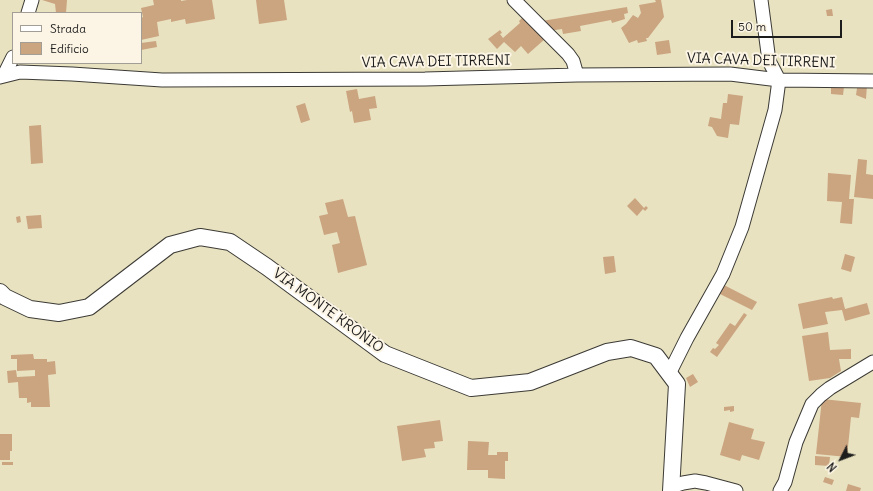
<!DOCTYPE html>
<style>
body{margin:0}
#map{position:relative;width:873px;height:491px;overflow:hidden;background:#e8e2c0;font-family:Delius,sans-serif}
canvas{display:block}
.legend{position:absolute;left:12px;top:12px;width:130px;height:52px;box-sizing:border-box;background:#fcf5e5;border:1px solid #a29e95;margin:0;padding:5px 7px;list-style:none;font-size:12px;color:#1c1c1c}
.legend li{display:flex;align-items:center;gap:8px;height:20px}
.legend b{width:20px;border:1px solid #a29e95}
.north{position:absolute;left:821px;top:439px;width:40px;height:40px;-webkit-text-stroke:3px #fcf5e5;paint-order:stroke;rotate:228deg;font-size:11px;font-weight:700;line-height:16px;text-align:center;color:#1c1c1c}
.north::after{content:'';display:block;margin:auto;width:14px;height:18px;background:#1c1c1c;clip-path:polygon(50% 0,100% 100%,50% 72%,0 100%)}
.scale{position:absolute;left:731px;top:20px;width:111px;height:18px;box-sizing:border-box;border:2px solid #1c1c1c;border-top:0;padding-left:5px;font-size:12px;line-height:14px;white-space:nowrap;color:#1c1c1c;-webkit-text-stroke:3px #fcf5e5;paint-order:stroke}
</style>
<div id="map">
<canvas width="873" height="491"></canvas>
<ul class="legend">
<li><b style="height:5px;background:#fff"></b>Strada</li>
<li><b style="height:11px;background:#cba480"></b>Edificio</li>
</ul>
<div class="north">N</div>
<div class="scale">50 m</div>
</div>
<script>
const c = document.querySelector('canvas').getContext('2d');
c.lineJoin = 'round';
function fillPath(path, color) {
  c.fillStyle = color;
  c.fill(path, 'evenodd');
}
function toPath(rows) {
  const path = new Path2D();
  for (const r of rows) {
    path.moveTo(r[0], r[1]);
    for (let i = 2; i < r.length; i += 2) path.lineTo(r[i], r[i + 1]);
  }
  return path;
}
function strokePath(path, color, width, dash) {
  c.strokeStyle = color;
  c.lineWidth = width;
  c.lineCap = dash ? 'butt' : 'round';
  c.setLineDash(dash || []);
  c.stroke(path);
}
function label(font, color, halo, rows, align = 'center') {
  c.font = font + ' Delius,sans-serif';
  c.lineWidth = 4;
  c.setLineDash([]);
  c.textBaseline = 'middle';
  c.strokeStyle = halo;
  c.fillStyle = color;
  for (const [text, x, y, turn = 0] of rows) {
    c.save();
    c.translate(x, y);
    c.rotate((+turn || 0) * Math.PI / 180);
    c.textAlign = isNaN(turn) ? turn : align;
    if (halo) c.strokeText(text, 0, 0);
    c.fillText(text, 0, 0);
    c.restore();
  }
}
fillPath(toPath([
 [42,0,67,0,66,13,56,13,55,4],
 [153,0,181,0,181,1,187,0,212,0,215,19,186,24,185,19,171,22,171,19,157,22,159,36,141,40,141,18,143,17,141,8,154,5],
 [256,0,284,0,287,20,259,24],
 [655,0,661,0,664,17,648,38,646,38,647,41,638,43,637,40,629,43,621,28,626,24,633,15,638,18,641,13,639,5,656,2],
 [627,7,628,13,624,14,625,19,612,23,611,20,580,26,581,31,563,34,562,29,549,31,542,21],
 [832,9,833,16,827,16,826,10],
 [524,16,545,39,528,54,521,46,515,52,504,42,497,49,488,39,500,30,502,33,500,34,503,38,520,23,519,21],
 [669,40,671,53,657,55,655,42],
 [156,41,157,47,141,50,141,43],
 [831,83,844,87,843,95,831,94],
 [867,85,866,99,856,95,857,88],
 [357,89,359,99,375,96,377,108,369,109,371,120,354,123,352,111,350,112,346,91],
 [728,94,743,96,739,125,730,124,728,138,717,136,712,127,708,126,710,117,721,119,723,103,727,103],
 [305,103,310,120,301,123,296,106],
 [41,125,43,163,31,164,29,126],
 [858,159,867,160,866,174,873,175,873,199,854,197],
 [828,173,851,175,849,199,854,199,852,224,840,223,842,202,827,201],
 [635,198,644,208,646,206,648,208,645,211,643,209,637,216,627,206],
 [343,199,348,217,355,216,367,265,338,273,332,245,340,243,337,232,324,235,319,216,328,214,325,203],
 [41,215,42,228,28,229,26,216],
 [20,216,21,222,17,223,16,217],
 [845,254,855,257,851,272,841,269],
 [614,256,616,272,605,274,603,257],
 [720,283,757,302,752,310,716,292],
 [832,297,833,299,842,297,845,309,867,303,870,314,845,321,842,310,825,312,828,324,803,329,798,304],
 [744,313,747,315,717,357,710,352,713,348,715,349,719,345,716,343,730,323,735,326],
 [828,332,830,350,851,349,851,359,839,359,841,371,830,378,809,381,802,336],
 [33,354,34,359,47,359,47,362,55,361,56,374,48,375,50,407,31,407,31,402,27,403,27,398,19,398,18,382,8,383,7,371,16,370,17,377,35,376,35,370,17,371,17,359,11,359,11,355],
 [693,374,698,382,690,387,686,378],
 [822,399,861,403,859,418,851,417,847,457,816,454],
 [734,406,734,411,730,412,730,410,724,411,724,407],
 [440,420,443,441,434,442,435,448,424,449,426,457,402,461,397,426],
 [729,422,754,429,751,439,765,442,759,460,742,455,740,461,720,455],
 [0,434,12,434,12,451,10,451,10,460,0,460],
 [468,441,489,442,488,455,497,455,497,452,508,452,508,461,505,461,505,479,488,478,488,470,467,470],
 [815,456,830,457,829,466,815,465],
 [2,462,13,462,13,465,2,465],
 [825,477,834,480,832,485,823,482],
 [848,484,861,488,860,491,846,491]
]), '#cba480');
const minor = toPath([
 [514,0,568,54,573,61,577,75],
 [28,13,32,0],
 [4,75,13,57],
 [0,77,20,72,72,74,162,80,425,79,577,75,730,74,779,80,873,81],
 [669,374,687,338,723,274,742,227,775,110,779,80,769,61,761,0],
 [671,487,683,483,695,481,706,483,736,491],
 [780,491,785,482,796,442,812,404,821,395,830,388,873,362]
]);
const tertiary = toPath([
 [0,292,5,297,30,309,59,313,89,307,170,245,200,237,230,242,267,267,385,354,471,388,530,382,607,352,631,348,656,356,677,384,671,491]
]);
strokePath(minor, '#3b3a35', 15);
strokePath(tertiary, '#3b3a35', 18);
strokePath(minor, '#fff', 13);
strokePath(tertiary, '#fff', 16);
label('14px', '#1c1c1c', '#fcf5e5', [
 ["VIA CAVA DEI TIRRENI",761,61,2],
 ["VIA CAVA DEI TIRRENI",436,62,-1],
 ["VIA MONTE KRONIO",328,311,36]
]);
</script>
